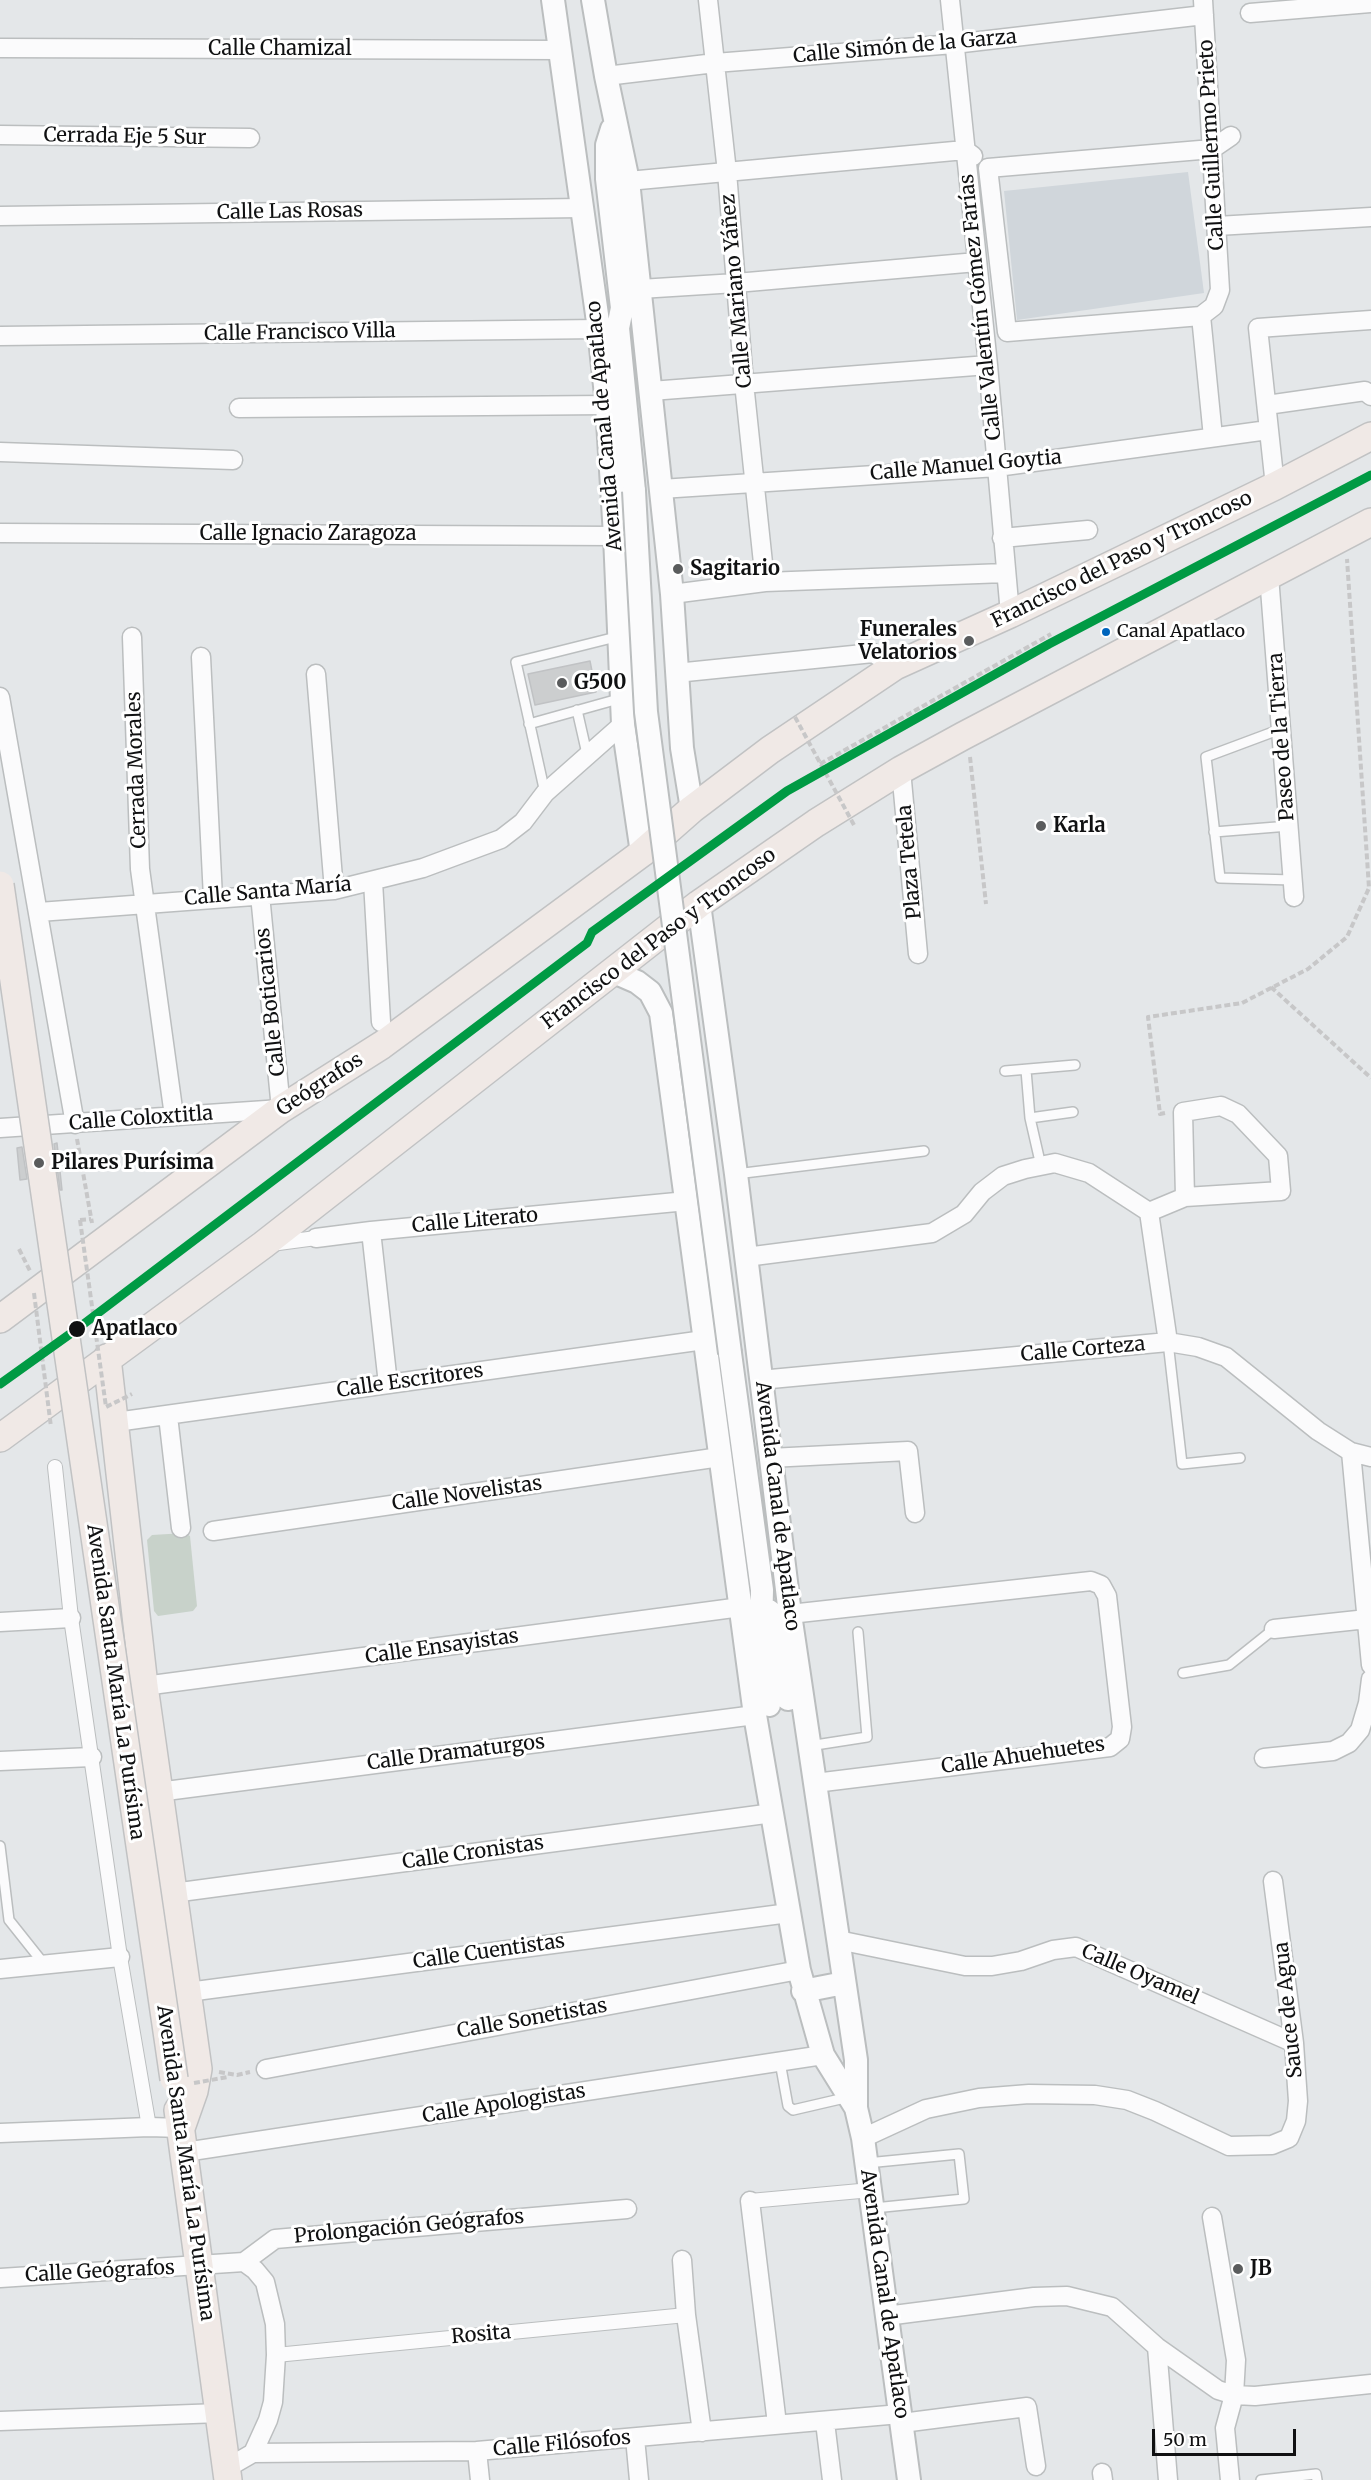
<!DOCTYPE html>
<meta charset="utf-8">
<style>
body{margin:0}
#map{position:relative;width:1371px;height:2480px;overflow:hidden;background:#e4e7e9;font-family:Merriweather,serif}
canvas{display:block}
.scale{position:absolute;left:1152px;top:2429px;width:144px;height:27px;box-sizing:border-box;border:3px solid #101112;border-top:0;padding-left:8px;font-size:18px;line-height:21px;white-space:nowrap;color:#101112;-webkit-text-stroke:4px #fff;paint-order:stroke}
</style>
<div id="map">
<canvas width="1371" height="2480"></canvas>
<div class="scale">50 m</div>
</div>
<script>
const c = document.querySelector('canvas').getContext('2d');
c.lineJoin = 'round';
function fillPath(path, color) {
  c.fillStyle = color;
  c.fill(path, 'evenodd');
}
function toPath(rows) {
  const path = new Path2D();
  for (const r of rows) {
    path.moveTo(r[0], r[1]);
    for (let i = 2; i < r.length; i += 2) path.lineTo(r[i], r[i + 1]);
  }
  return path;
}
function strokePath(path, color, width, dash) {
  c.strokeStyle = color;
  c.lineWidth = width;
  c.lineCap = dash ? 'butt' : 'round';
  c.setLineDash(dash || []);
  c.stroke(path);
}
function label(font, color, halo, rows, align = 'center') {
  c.font = font + ' Merriweather,serif';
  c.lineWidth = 6;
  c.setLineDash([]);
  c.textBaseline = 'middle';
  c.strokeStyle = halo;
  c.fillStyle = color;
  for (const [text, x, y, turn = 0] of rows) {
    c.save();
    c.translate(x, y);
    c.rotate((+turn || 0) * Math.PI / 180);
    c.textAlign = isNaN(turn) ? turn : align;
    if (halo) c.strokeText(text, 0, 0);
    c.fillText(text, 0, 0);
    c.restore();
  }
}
fillPath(toPath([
 [1188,172,1204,293,1017,320,1004,191]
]), '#d0d6db');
fillPath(toPath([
 [185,1533,190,1536,197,1606,193,1611,158,1616,154,1611,147,1540,152,1535]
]), '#c8d2ca');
const building = toPath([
 [590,661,596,692,535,705,528,674,590,661],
 [57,1143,62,1190,60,1190,54,1144,57,1143],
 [22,1147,27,1179,20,1180,17,1148,22,1147]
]);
fillPath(building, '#cccecf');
strokePath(building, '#c0c2c4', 1.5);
const service = toPath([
 [577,710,587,754],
 [529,724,622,698],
 [1281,729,1206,757,1220,878,1293,880],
 [545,793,516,662,620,636],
 [1214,832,1289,826],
 [1026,1070,1030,1118,1041,1166],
 [1005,1071,1075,1065],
 [1030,1118,1073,1112],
 [736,1174,924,1151],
 [1168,1342,1182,1464,1240,1458],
 [1183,1673,1229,1665,1274,1629],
 [809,1746,867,1737,858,1632],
 [0,1846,9,1920,44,1964],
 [780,2062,788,2106,793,2110,849,2097],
 [867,2163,959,2154,964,2199,874,2208],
 [1261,2480,1316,2474,1317,2480]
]);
const pedestrian = toPath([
 [271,1244,316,1238],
 [55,1467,71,1618,120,1957,149,2127],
 [750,2201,871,2190],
 [276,2355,686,2315]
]);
const minor = toPath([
 [708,0,727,172,744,383,765,582],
 [950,0,988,365,1010,614],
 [1250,13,1371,3],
 [0,48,561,50],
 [606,76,715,63,954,44,1204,15],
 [0,135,250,138],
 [988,168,1007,332,1201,316,1214,306,1220,290,1203,0],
 [988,168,1212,149,1231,136],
 [628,181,965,150,973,156],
 [0,216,581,208],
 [1217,226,1371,217],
 [640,289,736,283,977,262],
 [1201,316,1213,437],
 [0,336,599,329],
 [651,391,988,365],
 [1267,405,1365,391,1371,396],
 [239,408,607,405],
 [0,452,233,460],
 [1275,486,1258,328,1371,320],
 [661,489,997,467,1268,430],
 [0,533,615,536],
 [1002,538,1088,530],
 [1269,576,1294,897],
 [672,594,765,582,1005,573],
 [132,637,140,869,174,1116],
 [201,657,213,898],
 [676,673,873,653,895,666],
 [316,674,334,890],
 [0,697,75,1124],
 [901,770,918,954],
 [373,881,381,1022],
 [39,912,334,890,423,868,501,839,523,822,545,793,623,724],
 [0,1128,281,1109,260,895],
 [1149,1212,1185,1197,1281,1191,1278,1156,1238,1114,1221,1106,1183,1112,1185,1197],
 [371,1231,388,1384],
 [316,1238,371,1231,687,1201],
 [746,1257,932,1233,964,1214,982,1192,1003,1176,1025,1169,1055,1163,1089,1173,1149,1212,1168,1342],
 [760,1380,1168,1342,1198,1347,1226,1357,1318,1431,1351,1452,1371,1457],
 [168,1416,181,1528],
 [116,1422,704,1340],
 [1351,1452,1371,1665],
 [770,1458,908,1451,915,1513],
 [213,1531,720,1457],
 [790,1614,1091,1581,1101,1585,1107,1596,1122,1727,1120,1739,1110,1747,815,1783],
 [0,1622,71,1618],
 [1274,1629,1367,1619],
 [144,1686,741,1607],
 [1264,1758,1333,1751,1349,1743,1360,1730,1368,1703,1371,1679],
 [0,1761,92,1757],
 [158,1792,755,1715],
 [173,1893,773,1813],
 [838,1940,965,1966,992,1966,1021,1961,1053,1950,1076,1947,1294,2043],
 [0,1969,120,1957],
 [188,1992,789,1913],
 [266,2069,799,1970],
 [0,2133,149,2127,181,2128],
 [863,2138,926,2109,979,2098,1029,2094,1095,2095,1127,2100,1155,2111,1229,2146,1272,2145,1289,2138,1296,2121,1298,2101,1294,2043,1273,1881],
 [185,2152,823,2055],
 [750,2201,777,2424],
 [1212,2217,1236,2360,1234,2395,1225,2428,1230,2480],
 [682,2260,686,2315,702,2432],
 [244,2262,255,2270,265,2282,275,2324,276,2355,273,2402,268,2420,253,2453],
 [0,2278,244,2262,275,2239,627,2209],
 [886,2316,1034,2297,1067,2296,1112,2307,1157,2347,1218,2390,1234,2395,1255,2396,1371,2384],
 [1157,2347,1168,2480],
 [0,2421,220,2413],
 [825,2422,832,2480],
 [902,2423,1027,2407,1036,2466],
 [635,2438,639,2480],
 [477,2451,480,2480],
 [227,2468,253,2453,477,2451,900,2414],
 [1102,2473,1103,2480]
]);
const tertiary = toPath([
 [553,0,599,329,607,405,615,536,623,724,642,853],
 [593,0,606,76,628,181,672,594,682,748,692,809],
 [612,129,607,145,607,179,622,308,618,328,634,491],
 [699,904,736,1174,790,1614,856,2060,856,2108,863,2138,909,2480],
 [614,972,637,982,650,992,661,1013,755,1715,799,1970,823,2055,856,2108],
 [730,1353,762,1590,761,1632,769,1705],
 [769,1611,775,1628,788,1699],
 [803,1991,844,1983]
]);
const primary = toPath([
 [0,1319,281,1109,382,1045,642,853,692,809,770,750,895,666,1010,614,1275,486,1371,436],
 [107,1358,144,1686,198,2069,194,2091,181,2128],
 [0,1438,263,1245,699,904,816,823,901,770,963,736,1371,522],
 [178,2110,228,2480]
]);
strokePath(service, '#bbbebf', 12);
strokePath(pedestrian, '#bbbebf', 16);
strokePath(minor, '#bbbebf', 21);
strokePath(tertiary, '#bbbebf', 26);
strokePath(primary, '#c1c2c3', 30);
strokePath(toPath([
 [970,757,986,904],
 [820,764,1051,634],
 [1271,987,1371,1078],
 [1165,1113,1160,1114,1148,1017,1242,1003,1308,969,1347,937,1369,888,1347,559],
 [77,1139,92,1223],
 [80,1220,91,1219],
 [19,1249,30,1271],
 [219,2072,237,2075,250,2072]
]), '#c7c7c8', 4, [6, 3]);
strokePath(service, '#fbfbfc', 9);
strokePath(pedestrian, '#fbfbfc', 14);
strokePath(minor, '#fbfbfc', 18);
strokePath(tertiary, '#fbfbfc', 22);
strokePath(primary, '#f0e9e6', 27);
const tertiaryBridge = toPath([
 [634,491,646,712,730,1353]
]);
const primaryBridge = toPath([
 [0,885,174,2079]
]);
strokePath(tertiaryBridge, '#bbbebf', 26, []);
strokePath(primaryBridge, '#c1c2c3', 30, []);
strokePath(toPath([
 [795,717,854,825],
 [80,1220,106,1407,132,1394],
 [34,1293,51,1427],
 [194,2083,228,2077]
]), '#c7c7c8', 4, [6, 3]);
strokePath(tertiaryBridge, '#fbfbfc', 22);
strokePath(primaryBridge, '#f0e9e6', 27);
strokePath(toPath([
 [0,1384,77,1329,587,943,592,932,787,791,1049,644,1371,475]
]), '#009a44', 9);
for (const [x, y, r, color] of [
 [678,569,6,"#5a5c5d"],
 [1106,632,5,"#0065bd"],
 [969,641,6,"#5a5c5d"],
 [562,683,6,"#5a5c5d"],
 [1041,826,6,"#5a5c5d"],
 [39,1163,6,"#5a5c5d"],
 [77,1329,9,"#101112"],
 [1238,2269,6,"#5a5c5d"]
]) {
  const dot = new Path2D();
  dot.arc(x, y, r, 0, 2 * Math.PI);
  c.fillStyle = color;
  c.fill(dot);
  strokePath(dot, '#fff', 2);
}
label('18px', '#101112', '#fff', [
 ["Canal Apatlaco",1117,632]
], 'left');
label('20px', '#101112', '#fff', [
 ["Calle Simón de la Garza",905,47,-5],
 ["Calle Chamizal",280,49],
 ["Cerrada Eje 5 Sur",125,137,1],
 ["Calle Guillermo Prieto",1212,145,-93],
 ["Calle Las Rosas",290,212,-1],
 ["Calle Mariano Yáñez",737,291,-95],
 ["Calle Valentín Gómez Farías",981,307,-96],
 ["Calle Francisco Villa",300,333,-1],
 ["Avenida Canal de Apatlaco",605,426,-95],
 ["Calle Manuel Goytia",966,466,-5],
 ["Calle Ignacio Zaragoza",308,534],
 ["Francisco del Paso y Troncoso",1122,560,-26],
 ["Paseo de la Tierra",1282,737,-94],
 ["Cerrada Morales",137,770,-92],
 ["Plaza Tetela",910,862,-95],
 ["Calle Santa María",268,892,-5],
 ["Francisco del Paso y Troncoso",659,939,-37],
 ["Calle Boticarios",271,1002,-96],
 ["Geógrafos",320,1085,-33],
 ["Calle Coloxtitla",141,1119,-4],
 ["Calle Literato",475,1221,-5],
 ["Calle Corteza",1083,1350,-5],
 ["Calle Escritores",410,1381,-8],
 ["Calle Novelistas",467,1494,-8],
 ["Avenida Canal de Apatlaco",777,1506,83],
 ["Calle Ensayistas",442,1647,-8],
 ["Avenida Santa María La Purísima",115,1682,82],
 ["Calle Dramaturgos",456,1753,-7],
 ["Calle Ahuehuetes",1023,1756,-8],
 ["Calle Cronistas",473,1853,-8],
 ["Calle Cuentistas",489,1952,-8],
 ["Calle Oyamel",1140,1975,23],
 ["Sauce de Agua",1289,2010,-96],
 ["Calle Sonetistas",532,2019,-10],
 ["Calle Apologistas",504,2104,-9],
 ["Avenida Santa María La Purísima",185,2163,82],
 ["Prolongación Geógrafos",409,2227,-5],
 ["Calle Geógrafos",100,2272,-3],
 ["Avenida Canal de Apatlaco",884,2294,82],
 ["Rosita",481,2335,-5],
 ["Calle Filósofos",562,2444,-5]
]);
label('bold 20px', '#101112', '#fff', [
 ["Sagitario",690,569],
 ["Funerales",957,630,"right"],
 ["Velatorios",957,653,"right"],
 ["G500",574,683],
 ["Karla",1053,826],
 ["Pilares Purísima",51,1163],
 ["JB",1250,2269]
], 'left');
label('bold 20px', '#101112', '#fff', [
 ["Apatlaco",92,1329]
], 'left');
</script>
